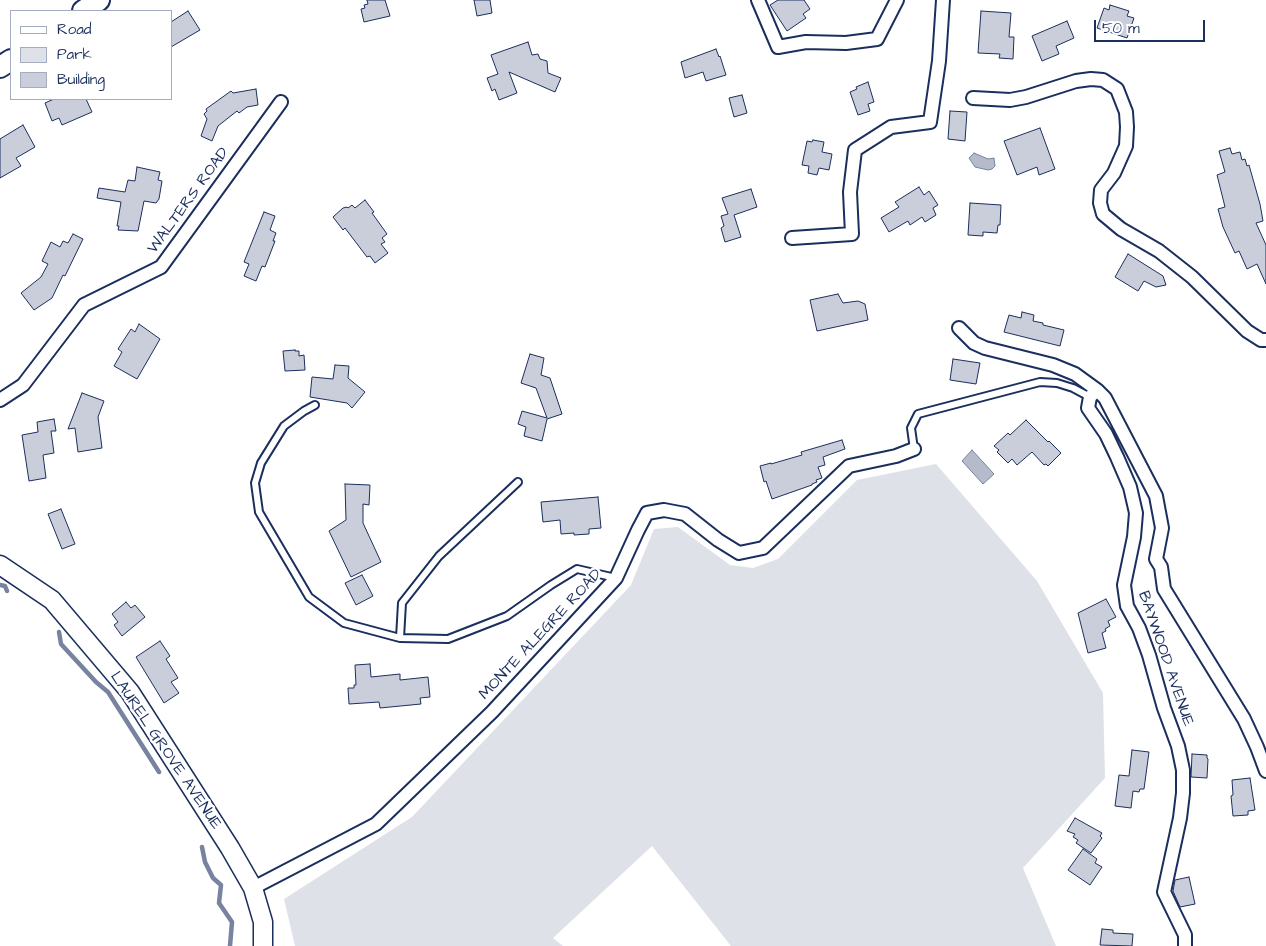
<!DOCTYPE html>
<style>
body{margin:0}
#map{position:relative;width:1266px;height:946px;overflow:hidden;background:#fff;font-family:"Architects Daughter",sans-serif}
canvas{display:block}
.legend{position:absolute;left:10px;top:10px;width:162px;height:90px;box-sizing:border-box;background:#fff;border:1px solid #a4acbf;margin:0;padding:6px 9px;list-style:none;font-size:15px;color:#1b2f5e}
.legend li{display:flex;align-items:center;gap:10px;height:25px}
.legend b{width:25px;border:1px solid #a4acbf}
.scale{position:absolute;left:1094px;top:20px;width:111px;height:22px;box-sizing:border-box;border:2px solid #1b2f5e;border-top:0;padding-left:6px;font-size:15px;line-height:18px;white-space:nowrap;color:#1b2f5e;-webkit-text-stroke:4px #fff;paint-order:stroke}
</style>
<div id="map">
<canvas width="1266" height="946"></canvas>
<ul class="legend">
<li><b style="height:6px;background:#fff"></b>Road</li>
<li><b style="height:14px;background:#dee1e7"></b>Park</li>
<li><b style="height:14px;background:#caceda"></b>Building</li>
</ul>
<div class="scale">50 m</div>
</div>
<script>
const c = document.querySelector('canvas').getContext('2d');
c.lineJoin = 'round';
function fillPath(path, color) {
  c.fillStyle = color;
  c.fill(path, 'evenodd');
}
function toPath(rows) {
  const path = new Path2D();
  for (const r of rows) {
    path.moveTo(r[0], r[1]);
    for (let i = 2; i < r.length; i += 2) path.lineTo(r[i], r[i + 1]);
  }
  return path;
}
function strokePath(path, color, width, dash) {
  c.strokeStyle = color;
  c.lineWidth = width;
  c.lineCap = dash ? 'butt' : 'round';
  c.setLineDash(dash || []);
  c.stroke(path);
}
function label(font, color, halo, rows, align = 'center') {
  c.font = font + ' "Architects Daughter",sans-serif';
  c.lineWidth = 5;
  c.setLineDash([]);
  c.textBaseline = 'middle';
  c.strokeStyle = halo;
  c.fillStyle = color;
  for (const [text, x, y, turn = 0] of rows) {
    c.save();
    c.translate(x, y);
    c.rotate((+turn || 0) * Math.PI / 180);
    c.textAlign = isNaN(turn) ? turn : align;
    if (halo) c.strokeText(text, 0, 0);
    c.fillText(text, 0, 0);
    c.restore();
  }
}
fillPath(toPath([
 [936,464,1037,581,1103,693,1105,778,1023,868,1056,946,731,946,652,846,553,938,563,946,295,946,284,899,412,817,631,585,654,529,678,527,730,565,753,568,778,559,857,480]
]), '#dee1e7');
const water = toPath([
 [974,153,988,159,994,158,995,166,992,169,988,170,975,167,969,158,974,153],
 [972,450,994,474,983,484,962,461,972,450]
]);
fillPath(water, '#b5bbca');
strokePath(water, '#77839f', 1);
strokePath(toPath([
 [0,585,5,586,7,591],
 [59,632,61,644,96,682,108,692,159,772],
 [202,847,205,862,213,878,221,885,219,903,232,922,230,946]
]), '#77839f', 4.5);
const building = toPath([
 [367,0,385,0,390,16,364,22,361,9,365,8,364,5,368,4,367,0],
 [474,0,490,0,492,13,477,16,474,0],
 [778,0,804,0,810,9,803,14,806,18,787,31,770,5,778,0],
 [1110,5,1129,11,1127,16,1134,18,1127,38,1097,28,1104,8,1109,10,1110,5],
 [188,11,200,30,171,47,171,22,188,11],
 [981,11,1011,13,1009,37,1014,37,1013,59,999,58,1000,54,978,53,981,11],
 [1067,21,1074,38,1056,46,1059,54,1042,61,1032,36,1067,21],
 [528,42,532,55,538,54,540,59,547,61,548,73,561,78,555,92,509,72,517,93,499,100,495,89,492,91,487,78,498,74,491,55,528,42],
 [716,49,719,57,720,56,726,75,706,81,703,72,685,78,681,62,716,49],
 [868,82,874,102,868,104,870,111,858,115,850,92,857,89,856,87,868,82],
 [256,89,258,105,247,107,239,113,237,111,218,126,212,141,201,136,207,119,204,114,207,111,206,109,231,91,233,93,256,89],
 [742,95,747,113,734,117,729,98,742,95],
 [54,99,86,99,92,112,62,125,59,118,52,121,45,103,54,99],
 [950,111,967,112,965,141,948,139,950,111],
 [23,125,35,147,16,158,21,166,0,178,0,139,23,125],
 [1040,128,1055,169,1039,175,1037,167,1017,175,1004,141,1040,128],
 [813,140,824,142,822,152,832,154,829,170,819,168,817,175,808,173,809,166,802,165,807,141,812,142,813,140],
 [1230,148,1232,154,1240,152,1242,160,1245,159,1247,166,1249,165,1260,204,1263,221,1256,223,1266,245,1266,284,1257,264,1247,269,1239,251,1235,253,1223,227,1218,209,1225,207,1217,175,1225,172,1219,151,1230,148],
 [137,167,160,172,158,180,162,181,159,199,156,203,144,201,138,231,118,230,119,226,117,226,121,202,97,198,99,188,125,192,128,180,135,181,137,167],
 [919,187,924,195,929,191,938,205,933,208,936,215,925,222,922,217,910,225,908,221,889,232,881,218,899,207,895,202,919,187],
 [751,189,757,207,734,215,741,237,725,242,721,228,724,226,721,216,728,214,722,198,751,189],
 [365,200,374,212,372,213,387,234,382,238,385,242,381,244,388,253,375,263,370,256,367,257,345,228,343,230,333,217,343,208,347,207,348,208,352,205,355,208,365,200],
 [970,203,1001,205,1000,225,998,225,997,233,983,232,983,236,968,235,970,203],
 [264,212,275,216,270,230,276,233,273,241,275,241,265,267,262,266,256,281,244,276,249,264,244,262,264,212],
 [73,234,83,239,65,276,63,275,52,298,34,310,21,293,41,277,48,264,42,261,51,242,60,247,63,241,68,243,73,234],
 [1128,254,1163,276,1166,285,1156,287,1144,281,1138,291,1115,277,1128,254],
 [838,294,843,303,858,301,865,304,868,320,817,331,810,300,838,294],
 [1022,312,1034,315,1033,321,1043,323,1043,325,1064,330,1060,346,1004,332,1009,315,1021,318,1022,312],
 [139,324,160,339,137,379,114,366,122,352,118,349,131,329,135,332,139,324],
 [295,350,295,351,299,351,299,356,304,355,305,370,285,371,283,351,295,350],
 [530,354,544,358,541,375,550,378,562,414,547,419,542,441,524,436,526,427,518,424,522,411,547,418,536,388,521,383,530,354],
 [953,359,980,363,976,384,950,380,953,359],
 [335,365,349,366,348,378,365,392,352,408,347,403,310,397,312,377,333,379,335,365],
 [82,393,104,401,98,417,102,448,78,452,75,428,68,429,82,393],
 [54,419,56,431,51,431,54,453,43,455,46,478,29,481,22,435,38,432,37,422,54,419],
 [1026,420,1048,442,1049,441,1061,453,1048,466,1046,464,1044,465,1032,452,1017,465,1012,459,1008,463,997,452,999,450,994,446,1008,433,1010,435,1026,420],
 [842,440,845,449,823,457,825,465,818,467,822,478,816,480,817,482,812,484,812,485,772,499,766,481,764,482,760,466,771,463,771,464,802,455,801,452,842,440],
 [345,484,370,485,369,505,363,504,363,523,381,562,351,577,329,531,346,520,345,484],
 [598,497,601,528,589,529,589,534,574,535,574,533,561,534,560,520,543,522,541,502,598,497],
 [61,509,75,544,62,549,48,514,61,509],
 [362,575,373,596,356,605,345,583,362,575],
 [1106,599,1116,617,1108,621,1110,626,1105,629,1106,631,1102,633,1106,648,1088,653,1078,613,1106,599],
 [126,602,131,608,135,605,145,617,122,636,114,625,118,622,112,614,126,602],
 [160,641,170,656,166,659,178,678,171,682,179,693,164,703,136,657,160,641],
 [370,664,371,677,400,674,400,680,428,677,430,697,420,698,421,704,380,708,379,702,349,704,348,688,354,688,354,685,356,685,355,665,370,664],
 [1132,750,1149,752,1144,789,1140,789,1139,792,1133,791,1131,808,1115,806,1119,775,1129,776,1132,750],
 [1192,754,1207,755,1207,758,1208,759,1207,778,1191,777,1192,754],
 [1250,778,1255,810,1248,811,1248,815,1233,816,1231,796,1233,795,1232,780,1250,778],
 [1075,818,1102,833,1100,836,1102,838,1091,853,1076,843,1078,840,1073,837,1075,834,1067,831,1075,818],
 [1083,849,1097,859,1095,863,1102,867,1090,885,1068,870,1083,849],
 [1189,877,1195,904,1180,907,1173,891,1175,880,1189,877],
 [1102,929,1113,930,1113,933,1133,934,1132,946,1100,945,1102,929]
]);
fillPath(building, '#caceda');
strokePath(building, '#1b2f5e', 1);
const lane = toPath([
 [315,405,304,411,284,426,261,463,255,483,259,512,309,597,344,623,400,638,448,639,507,616,551,585,577,569,616,578],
 [914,449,911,428,918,414,1040,382,1057,383,1073,388,1090,397],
 [400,638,402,603,439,556,518,482]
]);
const street = toPath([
 [758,0,778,47,806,42,846,43,877,39,897,0],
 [973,98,1010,100,1026,97,1076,81,1091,79,1103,80,1117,89,1126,112,1127,127,1126,146,1114,173,1101,190,1100,203,1103,214,1121,229,1159,251,1192,277,1247,331,1261,340,1266,340],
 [792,238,852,234,850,192,855,150,891,127,930,122,939,61,943,0],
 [959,328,974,343,985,348,1053,365,1075,374,1097,390,1105,398,1156,496,1162,528,1156,559,1161,567,1164,589,1244,719,1257,747,1266,771],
 [1097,390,1090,397,1088,408,1106,434,1117,457,1130,487,1136,513,1134,537,1124,585,1127,606,1139,628,1149,655,1164,708,1178,746,1183,770,1183,793,1180,818,1164,892,1185,935,1185,946],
 [0,400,23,385,84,305,161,267,281,102],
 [253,888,376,824,492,712,616,578,638,530,647,513,664,510,685,514,718,540,739,553,763,548,849,466,896,456,914,449]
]);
const secondary = toPath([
 [0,565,52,600,130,692,230,848,253,888,263,922,263,946]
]);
const primary = toPath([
 [83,11,99,0],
 [0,67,11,60]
]);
strokePath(lane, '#1b2f5e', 10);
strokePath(street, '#1b2f5e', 16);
strokePath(secondary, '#1b2f5e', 21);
strokePath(primary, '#1b2f5e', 24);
strokePath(lane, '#fff', 6);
strokePath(street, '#fff', 12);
strokePath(secondary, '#fff', 18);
strokePath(primary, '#fff', 20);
label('16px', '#1b2f5e', '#fff', [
 ["WALTERS ROAD",189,201,-54],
 ["MONTE ALEGRE ROAD",541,635,-47],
 ["BAYWOOD AVENUE",1165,659,71],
 ["LAUREL GROVE AVENUE",165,751,56]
]);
</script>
